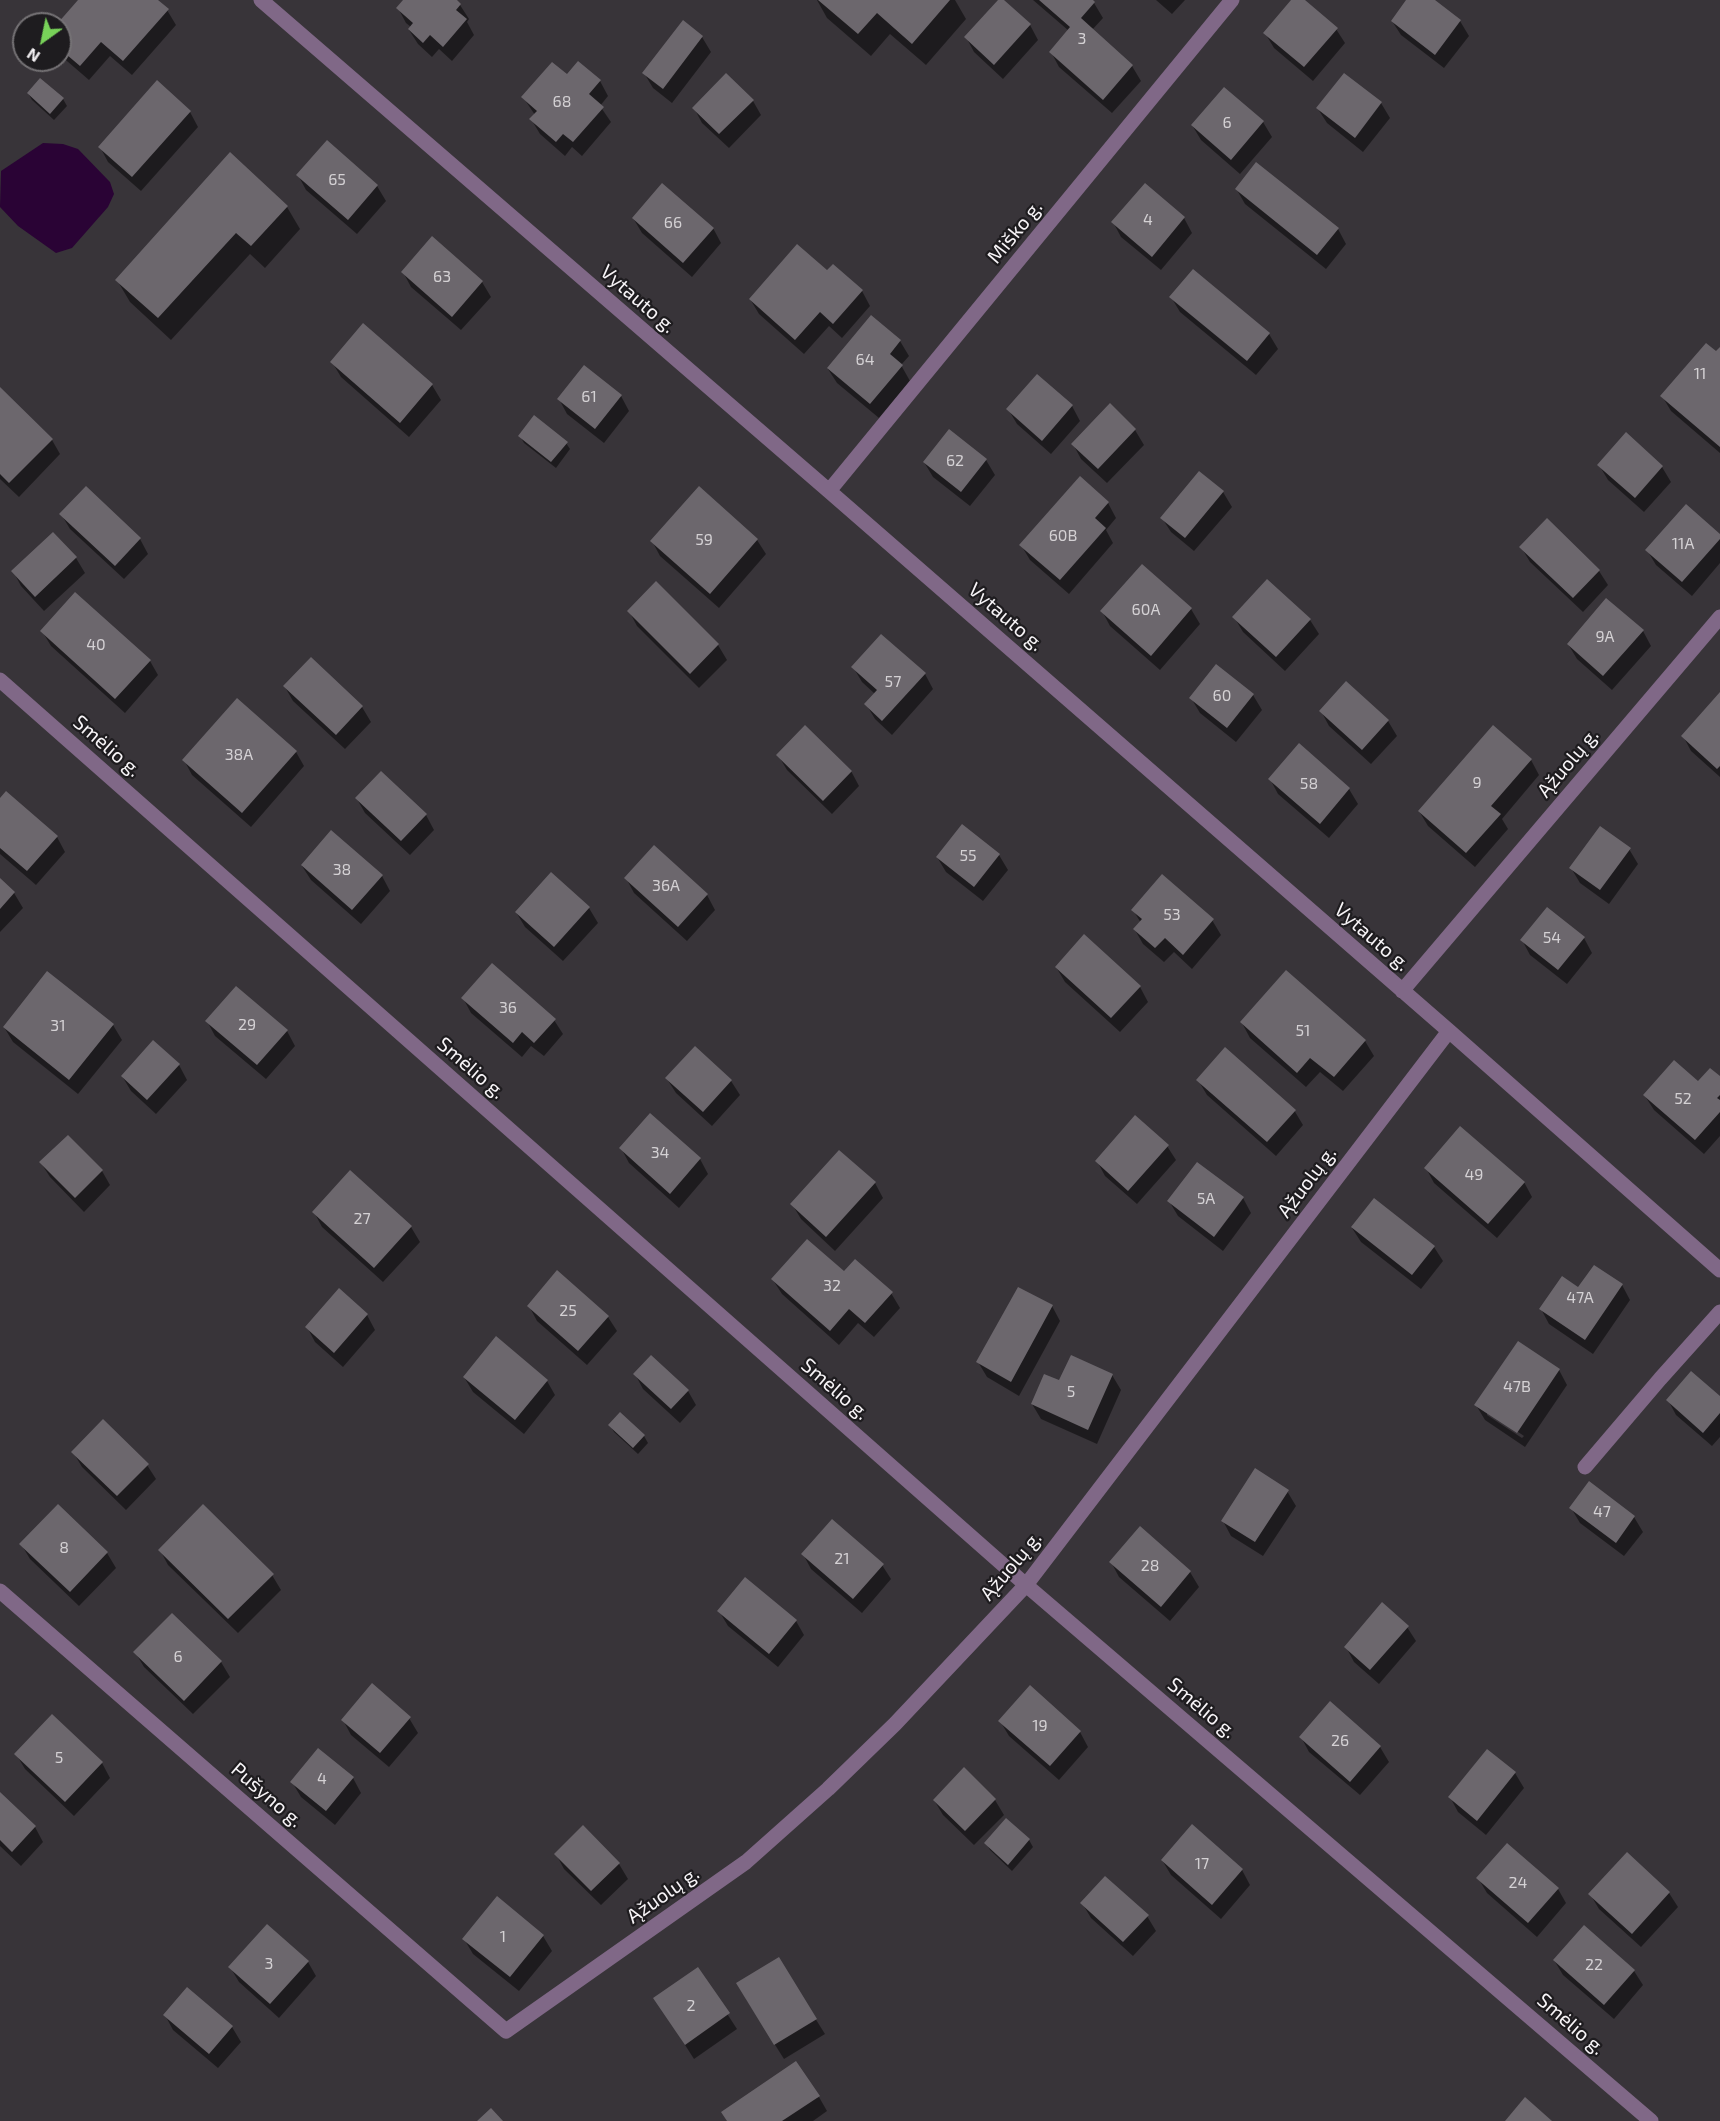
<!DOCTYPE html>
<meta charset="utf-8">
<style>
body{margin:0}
#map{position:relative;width:1720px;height:2121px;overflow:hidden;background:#383439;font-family:"Exo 2",sans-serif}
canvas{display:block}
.north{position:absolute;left:12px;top:12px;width:60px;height:60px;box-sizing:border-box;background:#1e1c1f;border:2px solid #757275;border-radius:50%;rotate:213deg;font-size:16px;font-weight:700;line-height:24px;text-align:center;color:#f7f4f7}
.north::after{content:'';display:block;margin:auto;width:21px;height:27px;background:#78d259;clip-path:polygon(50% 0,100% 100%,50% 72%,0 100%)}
</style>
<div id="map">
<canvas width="1720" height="2121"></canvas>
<div class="north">N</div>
</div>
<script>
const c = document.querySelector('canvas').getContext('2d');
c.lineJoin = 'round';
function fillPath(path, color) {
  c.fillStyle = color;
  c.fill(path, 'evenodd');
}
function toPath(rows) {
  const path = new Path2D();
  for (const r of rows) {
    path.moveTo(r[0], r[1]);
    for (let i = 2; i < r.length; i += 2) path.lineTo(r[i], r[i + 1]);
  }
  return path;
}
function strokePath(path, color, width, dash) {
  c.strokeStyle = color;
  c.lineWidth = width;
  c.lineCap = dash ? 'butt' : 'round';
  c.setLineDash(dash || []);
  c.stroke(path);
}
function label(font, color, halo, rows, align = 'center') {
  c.font = font + ' "Exo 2",sans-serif';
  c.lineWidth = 4.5;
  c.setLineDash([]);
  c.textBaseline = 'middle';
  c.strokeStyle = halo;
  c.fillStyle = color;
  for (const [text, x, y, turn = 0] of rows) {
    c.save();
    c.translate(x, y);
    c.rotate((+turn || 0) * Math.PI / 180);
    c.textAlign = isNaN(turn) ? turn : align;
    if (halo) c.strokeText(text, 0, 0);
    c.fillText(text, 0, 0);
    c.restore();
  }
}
fillPath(toPath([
 [43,143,63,144,78,149,110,182,114,194,108,207,72,248,56,253,18,226,0,207,1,171]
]), '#2a0335');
fillPath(toPath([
 [80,0,155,0,167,10,176,25,132,75,110,56,89,80,60,55,59,24],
 [405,0,455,0,460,5,469,19,467,22,474,35,452,61,439,49,432,57,418,44,409,30,411,27,406,23,398,8],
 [817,0,955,0,966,19,926,65,890,34,871,56,827,18],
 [1000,0,1030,25,1038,40,1003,79,974,52,966,37],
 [1033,0,1091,0,1094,3,1103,18,1092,30,1132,66,1141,81,1112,113,1059,67,1051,52,1069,31],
 [1156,0,1185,0,1172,14],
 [1293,0,1302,0,1336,29,1345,43,1313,81,1274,48,1265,33],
 [1408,0,1432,0,1460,21,1469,36,1444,68,1401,35,1392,21],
 [702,37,711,52,672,103,653,88,644,73],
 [567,76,600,81,608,96,600,106,611,122,582,156,572,147,565,156,540,134,531,119,535,115,523,97],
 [28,93,63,99,67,106,54,120,32,100],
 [753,101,761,115,729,148,702,123,694,108],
 [1381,103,1390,118,1363,152,1327,123,1318,109],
 [190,112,198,127,141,191,108,162,100,147],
 [1263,122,1272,137,1240,174,1201,140,1192,125],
 [298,175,377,186,386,201,357,234,306,190],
 [1237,190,1338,229,1346,244,1326,269,1245,204],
 [287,207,300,229,265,268,250,254,171,340,130,302,117,280],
 [633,218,713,228,721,243,692,277,642,233],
 [1184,218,1192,233,1161,270,1121,237,1113,222],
 [432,239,482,282,491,297,461,330,411,287,403,272],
 [1193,271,1269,334,1278,349,1256,375,1180,312,1171,297],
 [828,273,862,291,870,306,842,338,829,326,804,354,759,314,750,299],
 [871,317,900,341,909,356,901,365,910,381,879,418,837,383,828,369],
 [363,325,432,385,441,400,409,437,341,377,332,362],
 [1720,349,1720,453,1671,411,1662,396],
 [0,389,52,440,60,454,19,497,0,479],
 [621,396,629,411,604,443,567,414,559,399],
 [1110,405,1135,430,1144,445,1107,483,1081,459,1073,444],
 [1072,406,1080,421,1051,454,1017,424,1008,409],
 [949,431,986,460,995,475,970,506,933,477,924,462],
 [1626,435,1662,467,1671,482,1644,512,1608,480,1599,465],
 [520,436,566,443,570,449,556,468,524,443],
 [1223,492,1232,507,1194,551,1171,532,1162,518],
 [1108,503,1116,518,1106,530,1113,543,1069,594,1030,560,1021,545],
 [61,514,140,539,148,554,124,579,70,529],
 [53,534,76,558,85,573,44,611,21,586,13,571],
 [1720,536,1720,563,1692,596,1656,565,1647,550],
 [757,540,766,554,719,608,660,556,652,541],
 [1521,547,1599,571,1608,585,1583,612,1530,562],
 [656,583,718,645,727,660,699,688,637,626,629,611],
 [1191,609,1200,624,1160,670,1110,626,1102,611],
 [1234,617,1310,620,1319,634,1285,671,1243,632],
 [42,631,150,661,158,675,125,713,51,646],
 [1643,631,1651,646,1612,690,1577,659,1568,644],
 [881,636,925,674,933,689,892,735,875,719,866,704,875,694,862,682,853,667],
 [311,659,362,707,371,722,345,749,293,701,285,687],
 [1216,666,1253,695,1262,710,1236,742,1200,713,1191,698],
 [1720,694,1720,777,1691,751,1683,736],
 [1321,711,1388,721,1397,736,1371,764,1329,726],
 [1299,746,1349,789,1358,804,1329,838,1278,794,1270,779],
 [296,752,304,766,251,827,192,775,184,760],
 [778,755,851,771,859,786,832,814,787,770],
 [1531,760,1539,775,1502,819,1508,829,1475,867,1428,826,1419,811],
 [357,799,426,815,434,830,410,855,365,813],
 [0,800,57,837,65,852,36,885,0,854],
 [1629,849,1638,864,1609,904,1580,883,1571,868],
 [999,855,1008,870,983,901,946,872,937,857],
 [302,866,382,876,390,891,361,924,311,880],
 [551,874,589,908,598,923,563,961,525,927,516,912],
 [626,878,707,895,715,910,687,941,634,893],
 [0,880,14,893,23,908,0,932],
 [1133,910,1212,920,1221,935,1192,969,1174,952,1164,962,1143,944,1135,930,1141,923],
 [1584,938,1592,953,1567,984,1530,955,1522,940],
 [1056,967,1140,987,1148,1002,1120,1032,1065,982],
 [1287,972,1365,1041,1374,1056,1343,1091,1320,1072,1306,1087,1250,1038,1242,1023],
 [48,973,113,1025,122,1040,78,1094,13,1042,4,1027],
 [463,998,554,1020,563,1034,544,1056,531,1046,522,1057,471,1013],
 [207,1021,287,1031,295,1046,266,1079,215,1036],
 [179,1065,187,1080,156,1114,131,1091,122,1076],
 [1720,1078,1720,1136,1704,1154,1654,1110,1645,1096],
 [667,1079,731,1081,740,1095,712,1126,676,1093],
 [1198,1080,1294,1110,1303,1125,1276,1156,1207,1095],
 [1167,1146,1176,1160,1137,1204,1105,1176,1097,1161],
 [621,1148,700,1159,708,1174,679,1208,629,1163],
 [41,1163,102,1171,110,1185,84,1212,50,1177],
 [1426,1168,1524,1182,1532,1197,1497,1238,1434,1183],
 [350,1172,411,1227,420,1242,383,1282,322,1227,314,1212],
 [875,1183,883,1198,835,1251,801,1219,792,1204],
 [1243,1198,1251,1213,1223,1251,1178,1216,1169,1201],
 [1352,1228,1434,1247,1443,1261,1421,1289,1361,1242],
 [844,1273,891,1293,900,1308,874,1337,858,1323,839,1345,782,1294,773,1280],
 [1622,1285,1630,1300,1593,1354,1549,1324,1541,1309,1578,1290],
 [529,1306,608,1317,617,1331,587,1365,537,1321],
 [1052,1306,1060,1321,1019,1396,987,1377,978,1362],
 [367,1315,375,1330,343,1367,315,1342,307,1327],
 [1559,1370,1567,1385,1525,1447,1485,1420,1476,1405],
 [1487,1411,1524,1436,1522,1438,1487,1415],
 [635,1374,688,1391,696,1405,680,1423,643,1389],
 [1112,1375,1121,1390,1097,1444,1041,1419,1032,1404,1060,1382],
 [464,1377,547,1381,555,1395,524,1434,473,1392],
 [1720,1398,1720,1437,1712,1446,1676,1415,1668,1400],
 [610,1425,644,1436,648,1443,638,1454,614,1432],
 [73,1452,147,1465,156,1479,126,1510,82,1467],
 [1287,1491,1296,1506,1263,1556,1231,1536,1223,1521],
 [58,1506,107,1553,116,1568,79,1606,30,1559,21,1544],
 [1571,1508,1634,1517,1643,1532,1624,1556,1580,1523],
 [1140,1528,1190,1572,1199,1587,1170,1621,1119,1577,1111,1562],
 [160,1550,272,1575,281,1590,238,1633,168,1565],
 [803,1554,882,1565,891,1579,862,1613,811,1569],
 [719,1611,796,1621,804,1635,778,1667,728,1626],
 [1407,1627,1416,1641,1379,1684,1354,1662,1346,1647],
 [135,1652,221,1662,230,1677,193,1714,144,1667],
 [1330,1703,1380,1747,1389,1762,1360,1795,1309,1752,1301,1737],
 [52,1716,102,1763,110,1778,74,1816,25,1769,16,1754],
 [409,1718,418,1733,389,1767,351,1735,343,1720],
 [1000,1721,1080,1732,1088,1747,1059,1780,1009,1736],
 [1487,1751,1515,1773,1524,1788,1486,1835,1458,1812,1450,1797],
 [964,1770,995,1800,1004,1815,974,1845,943,1815,934,1800],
 [353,1778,361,1793,335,1825,301,1797,292,1782],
 [0,1794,35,1827,43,1842,21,1866,0,1846],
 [1192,1826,1242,1870,1250,1885,1221,1919,1171,1875,1162,1860],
 [583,1827,619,1864,628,1879,601,1905,564,1869,556,1854],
 [1029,1840,1033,1847,1012,1871,990,1850,986,1843],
 [1478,1878,1558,1889,1566,1903,1537,1937,1487,1893],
 [1669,1893,1678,1907,1641,1947,1599,1909,1590,1894],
 [1082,1903,1147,1916,1156,1931,1133,1956,1091,1918],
 [543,1936,552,1951,519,1991,473,1954,464,1939],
 [778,1959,825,2034,784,2059,746,1999],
 [1554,1960,1634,1971,1643,1985,1614,2019,1563,1975],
 [308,1962,316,1976,279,2018,239,1982,230,1967],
 [698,1969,737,2029,694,2059,655,1998],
 [187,1989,232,2027,241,2042,218,2068,173,2030,165,2015],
 [819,2097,827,2111,813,2121,728,2121]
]), '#0007');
fillPath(toPath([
 [78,0,158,0,169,9,123,61,101,42,80,66,60,49,60,24,57,24],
 [403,0,457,0,461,4,456,10,467,19,443,47,430,35,423,43,408,29,413,23,396,8],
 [818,0,950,0,912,44,877,13,858,34],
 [998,0,1004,0,1031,24,994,65,964,37],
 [1039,0,1093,0,1095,2,1081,18,1133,65,1103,100,1049,52,1070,27],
 [1291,0,1305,0,1338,28,1304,67,1263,33],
 [1406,0,1435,0,1461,20,1435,55,1391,21],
 [683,20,703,36,663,89,642,73],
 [578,61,601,80,589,94,604,107,573,142,563,134,556,142,529,119,537,111,521,97,552,62,567,74],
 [726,73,754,100,719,134,692,108],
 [1344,73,1382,102,1355,138,1316,108],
 [40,78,64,98,50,114,27,93],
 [157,80,191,111,132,177,98,147],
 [1224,87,1264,121,1231,160,1191,125],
 [327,140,378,185,348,220,296,175],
 [230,152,288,206,251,246,236,233,158,318,115,280],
 [1256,162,1339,228,1317,255,1235,189],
 [662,183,714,228,683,263,632,218],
 [1145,183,1185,217,1152,257,1111,222],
 [432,236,483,281,452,317,401,272],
 [797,244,827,270,833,264,863,290,833,324,820,312,795,340,749,299],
 [1193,269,1270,333,1247,361,1169,297],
 [871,315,901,340,890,354,903,365,870,404,827,368],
 [363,323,433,384,400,423,330,362],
 [1706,343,1716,351,1720,347,1720,447,1660,396],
 [584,365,622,395,595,429,557,399],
 [1037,374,1073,405,1042,441,1006,409],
 [0,387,53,439,9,483,0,474],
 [1110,403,1136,429,1098,469,1071,444],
 [534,415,568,442,551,462,518,436],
 [949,429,987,459,961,492,923,462],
 [1626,432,1663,466,1635,498,1597,465],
 [1199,471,1224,491,1185,538,1160,518],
 [1080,476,1109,502,1095,518,1106,528,1060,580,1019,545],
 [86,486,141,538,115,566,59,514],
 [699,486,758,539,710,594,650,541],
 [1686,504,1720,534,1720,539,1682,582,1645,550],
 [1547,518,1600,570,1573,598,1519,547],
 [53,532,77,557,35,597,11,571],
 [1142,564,1192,608,1151,656,1100,611],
 [1267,579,1311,619,1276,657,1232,617],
 [656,581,719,644,690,674,627,611],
 [75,592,151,660,115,699,40,631],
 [1606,598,1644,630,1603,676,1567,644],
 [881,634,926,673,882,721,864,704,877,690,851,667],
 [311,657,363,706,336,735,283,686],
 [1216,664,1254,694,1227,728,1189,698],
 [1346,681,1389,720,1362,750,1319,711],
 [1720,692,1720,766,1717,769,1681,736],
 [237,698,297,751,242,813,182,760],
 [805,725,852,771,823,801,776,755],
 [1493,725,1532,759,1491,806,1501,814,1466,853,1418,811],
 [1299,743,1350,788,1320,824,1268,779],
 [381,771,427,814,401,841,355,798],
 [6,791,58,836,27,871,0,848,0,798],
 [962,824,1000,854,974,887,936,857],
 [1600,826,1631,848,1600,890,1569,868],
 [331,830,383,875,352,910,301,865],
 [654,845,708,894,678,927,624,878],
 [551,872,590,907,554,947,515,912],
 [1162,874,1214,919,1183,955,1165,938,1155,948,1133,929,1142,919,1131,910],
 [0,878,15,892,0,909],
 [1547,907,1585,937,1558,970,1520,940],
 [1084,934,1141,986,1111,1018,1055,967],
 [492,963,556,1019,534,1043,522,1032,513,1043,461,998],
 [1286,970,1366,1040,1334,1077,1310,1058,1297,1073,1240,1022],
 [47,971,114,1024,69,1080,3,1027],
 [236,986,288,1030,257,1065,205,1021],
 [153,1040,180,1064,147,1100,121,1076],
 [695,1046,732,1080,703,1112,665,1078],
 [1225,1047,1296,1110,1267,1142,1196,1080],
 [1674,1060,1698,1081,1710,1068,1720,1076,1720,1095,1717,1098,1720,1100,1720,1112,1695,1140,1643,1095],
 [650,1113,701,1158,670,1194,619,1148],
 [1135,1115,1169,1145,1128,1191,1095,1161],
 [1460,1126,1525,1182,1488,1224,1424,1168],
 [68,1135,103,1170,75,1198,39,1162],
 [839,1150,876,1182,826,1237,790,1204],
 [1197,1162,1244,1197,1214,1237,1167,1201],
 [350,1170,412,1226,374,1268,312,1212],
 [1374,1198,1435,1246,1412,1275,1351,1227],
 [807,1239,844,1271,855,1259,893,1292,865,1323,849,1309,830,1331,771,1279],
 [1594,1265,1623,1284,1585,1340,1539,1309,1562,1276,1578,1287],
 [557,1270,609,1316,578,1351,527,1306],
 [1018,1287,1053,1305,1011,1382,976,1362],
 [339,1288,368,1314,334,1353,305,1327],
 [496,1336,548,1380,515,1420,463,1377],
 [1518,1341,1560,1369,1517,1433,1474,1405],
 [651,1355,689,1390,671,1409,633,1374],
 [1071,1355,1113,1374,1088,1430,1031,1404,1044,1374,1059,1380],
 [1691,1371,1720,1396,1720,1413,1703,1433,1666,1400],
 [620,1412,645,1435,633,1448,608,1425],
 [103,1419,149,1464,117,1496,71,1452],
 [1255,1468,1289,1490,1255,1542,1221,1521],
 [1589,1481,1635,1516,1616,1543,1569,1508],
 [58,1504,108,1552,70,1592,19,1544],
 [203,1504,274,1574,228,1619,158,1550],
 [832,1519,884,1564,853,1599,801,1554],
 [1140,1526,1191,1571,1161,1607,1109,1562],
 [745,1577,797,1620,769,1654,717,1611],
 [1382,1602,1409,1626,1370,1670,1344,1647],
 [172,1613,222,1661,184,1701,133,1652],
 [372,1683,411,1717,380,1753,341,1720],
 [1030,1685,1081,1731,1050,1766,998,1721],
 [1330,1701,1381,1746,1350,1782,1299,1737],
 [52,1714,103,1762,65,1802,14,1754],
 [318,1748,354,1777,326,1811,290,1782],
 [1487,1749,1516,1772,1477,1821,1448,1797],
 [964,1767,996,1799,965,1831,933,1800],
 [0,1792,36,1826,12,1852,0,1840],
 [1006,1818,1030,1839,1008,1865,984,1843],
 [1192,1824,1243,1869,1212,1905,1161,1860],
 [583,1825,620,1863,591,1891,554,1854],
 [1507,1843,1559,1888,1528,1923,1476,1878],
 [1627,1852,1670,1892,1632,1934,1588,1894],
 [1105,1876,1149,1915,1123,1942,1080,1903],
 [497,1896,544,1935,510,1977,462,1939],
 [267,1924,309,1961,270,2004,228,1967],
 [1584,1925,1635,1970,1604,2005,1553,1960],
 [779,1957,817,2019,774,2045,736,1983],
 [698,1967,730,2013,685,2045,653,1998],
 [187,1987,233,2026,209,2054,163,2015],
 [796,2061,820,2096,782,2121,727,2121,721,2112],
 [1525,2097,1552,2121,1505,2121],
 [491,2108,503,2121,477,2121]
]), '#6c676d');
strokePath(toPath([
 [1585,1467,1660,1379,1720,1312]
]), '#806887', 15);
strokePath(toPath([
 [261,0,829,491,1449,1031,1720,1270],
 [829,491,1232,0],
 [0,680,1026,1585,1651,2121],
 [1402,991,1720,617],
 [0,1591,506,2031,746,1862,828,1789,895,1724,1026,1585,1449,1031]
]), '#806887', 15);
label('16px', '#d4d1d4', null, [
 ["3",1082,39],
 ["68",562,102],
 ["6",1227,123],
 ["65",337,180],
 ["4",1148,220],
 ["66",673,223],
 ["63",442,277],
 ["64",865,360],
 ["11",1700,374],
 ["61",589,397],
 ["62",955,461],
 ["60B",1063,536],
 ["59",704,540],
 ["11A",1683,544],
 ["60A",1146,610],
 ["9A",1605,637],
 ["40",96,645],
 ["57",893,682],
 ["60",1222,696],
 ["38A",239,755],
 ["9",1477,783],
 ["58",1309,784],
 ["55",968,856],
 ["38",342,870],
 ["36A",666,886],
 ["53",1172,915],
 ["54",1552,938],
 ["36",508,1008],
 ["29",247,1025],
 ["31",58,1026],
 ["51",1303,1031],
 ["52",1683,1099],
 ["34",660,1153],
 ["49",1474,1175],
 ["5A",1206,1199],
 ["27",362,1219],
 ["32",832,1286],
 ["47A",1580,1298],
 ["25",568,1311],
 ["47B",1517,1387],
 ["5",1071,1392],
 ["47",1602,1512],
 ["8",64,1548],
 ["21",842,1559],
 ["28",1150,1566],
 ["6",178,1657],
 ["19",1040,1726],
 ["26",1340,1741],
 ["5",59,1758],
 ["4",322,1779],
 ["17",1202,1864],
 ["24",1518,1883],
 ["1",503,1937],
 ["3",269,1964],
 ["22",1594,1965],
 ["2",691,2006]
]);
label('20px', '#f7f4f7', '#1e1c1f', [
 ["Miško g.",1015,232,-51],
 ["Vytauto g.",638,299,41],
 ["Vytauto g.",1006,617,41],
 ["Smėlio g.",107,746,41],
 ["Ąžuolų g.",1568,763,-50],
 ["Vytauto g.",1372,937,41],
 ["Smėlio g.",471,1068,41],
 ["Ąžuolų g.",1307,1182,-53],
 ["Smėlio g.",835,1389,41],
 ["Ąžuolų g.",1011,1566,-50],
 ["Smėlio g.",1202,1708,40],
 ["Pušyno g.",267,1795,41],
 ["Ąžuolų g.",663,1895,-35],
 ["Smėlio g.",1571,2024,41]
]);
</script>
